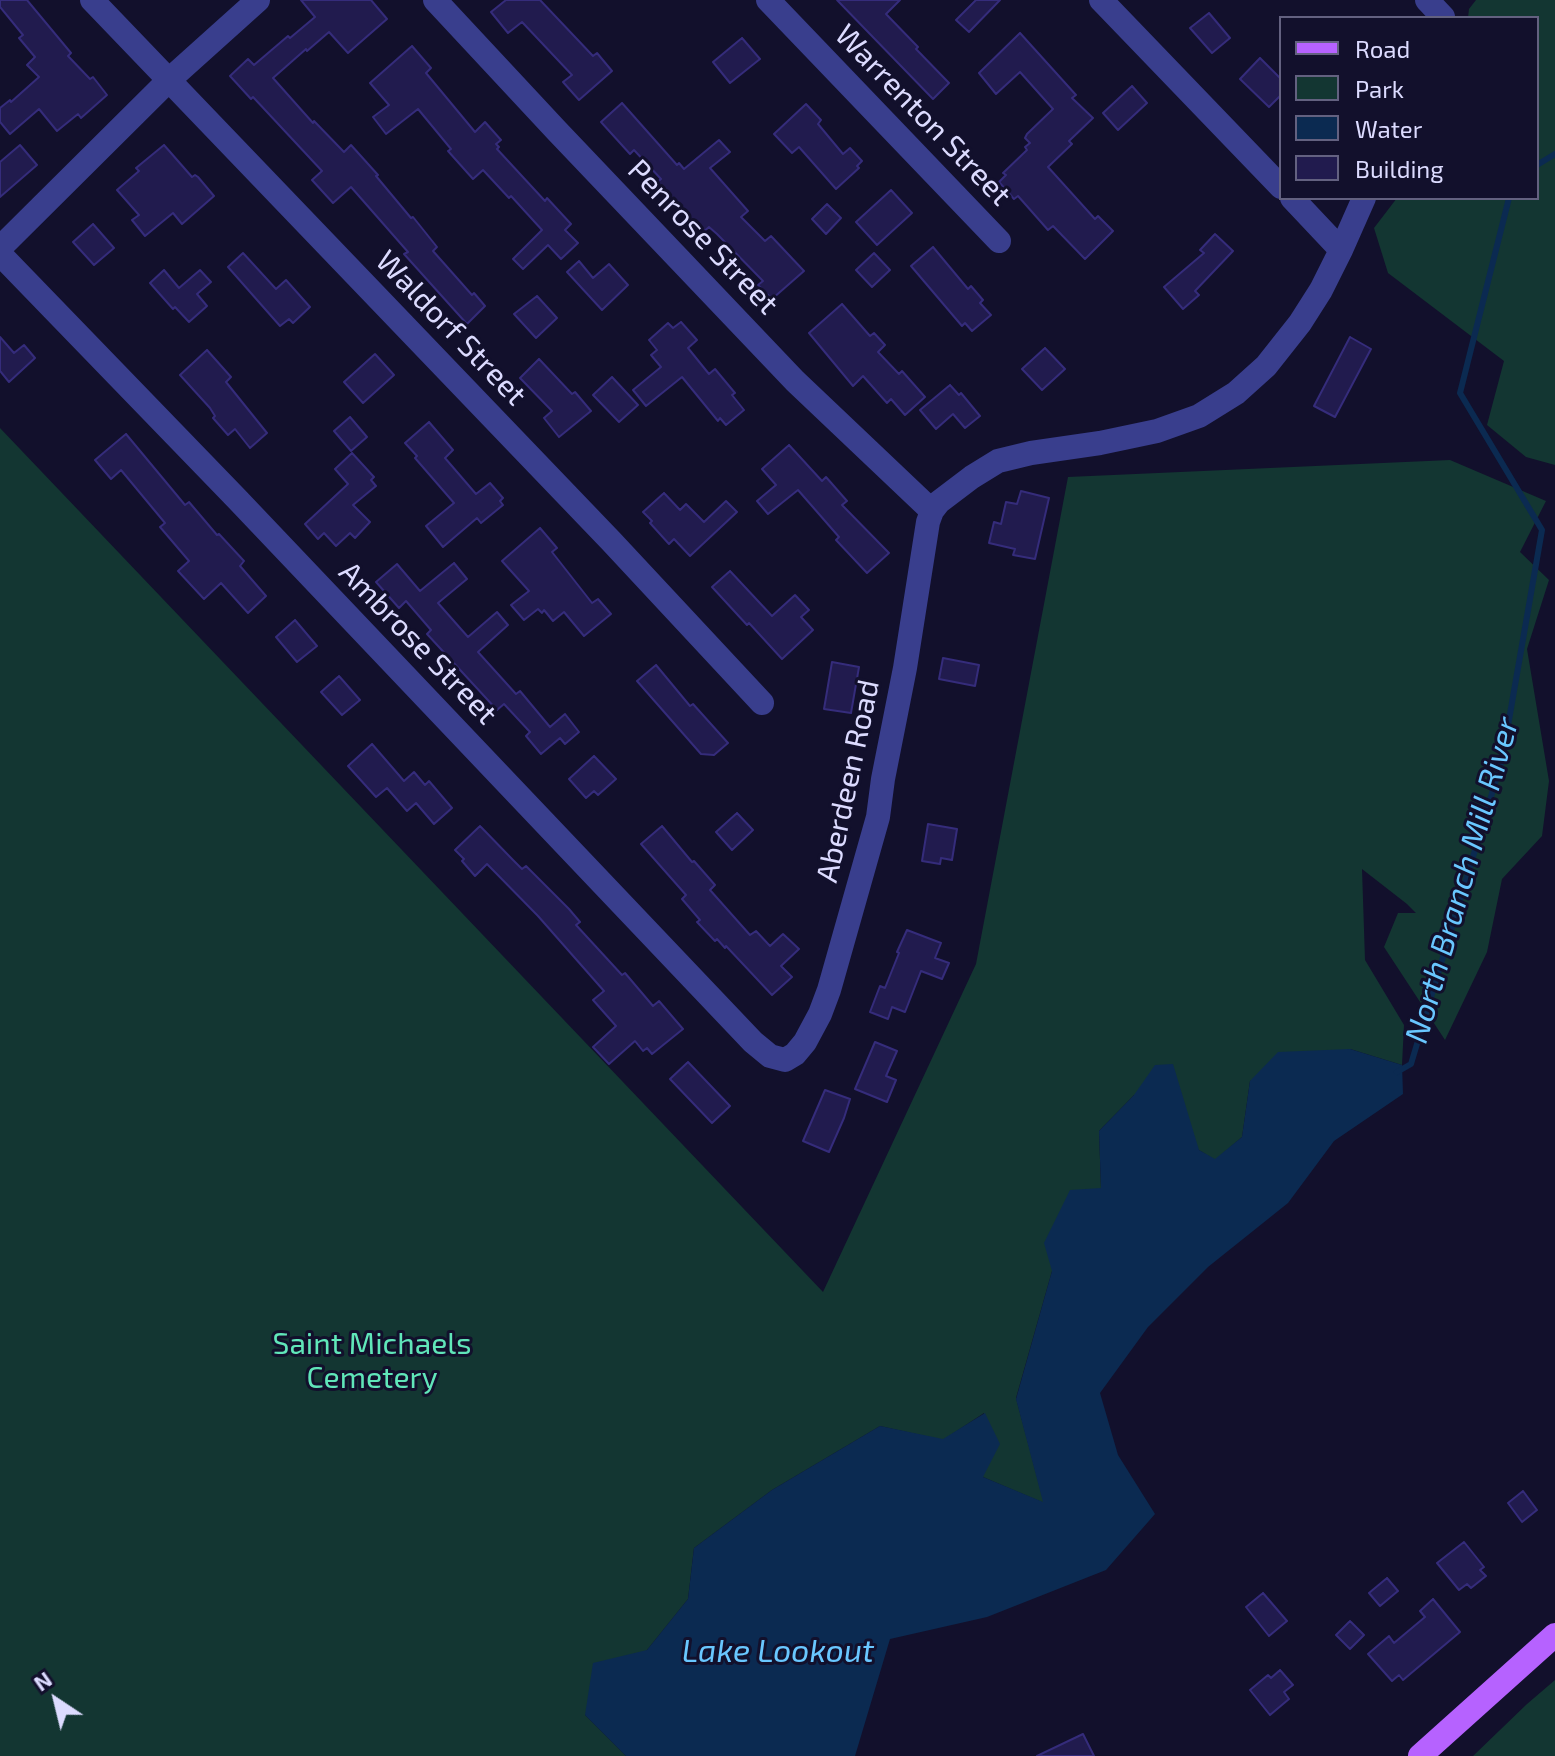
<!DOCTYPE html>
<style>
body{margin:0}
#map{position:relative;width:1555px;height:1756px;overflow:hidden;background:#12102c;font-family:"Exo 2",sans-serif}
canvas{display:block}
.legend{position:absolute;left:1279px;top:16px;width:260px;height:184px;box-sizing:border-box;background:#12102c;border:2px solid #636180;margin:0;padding:10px 14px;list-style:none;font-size:24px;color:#dcdbff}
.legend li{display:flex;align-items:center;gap:16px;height:40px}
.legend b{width:40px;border:2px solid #636180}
.north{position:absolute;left:16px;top:1660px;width:80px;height:80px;-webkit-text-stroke:6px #12102c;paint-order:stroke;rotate:325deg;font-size:22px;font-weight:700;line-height:32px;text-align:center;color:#dcdbff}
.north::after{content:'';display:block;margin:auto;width:28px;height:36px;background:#dcdbff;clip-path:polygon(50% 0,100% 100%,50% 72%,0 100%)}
</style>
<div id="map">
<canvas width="1555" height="1756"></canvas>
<ul class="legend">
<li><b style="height:10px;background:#b662ff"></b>Road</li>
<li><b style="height:22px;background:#133632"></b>Park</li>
<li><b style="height:22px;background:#0b2a51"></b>Water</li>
<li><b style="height:22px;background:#211b4e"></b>Building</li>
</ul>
<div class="north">N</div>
</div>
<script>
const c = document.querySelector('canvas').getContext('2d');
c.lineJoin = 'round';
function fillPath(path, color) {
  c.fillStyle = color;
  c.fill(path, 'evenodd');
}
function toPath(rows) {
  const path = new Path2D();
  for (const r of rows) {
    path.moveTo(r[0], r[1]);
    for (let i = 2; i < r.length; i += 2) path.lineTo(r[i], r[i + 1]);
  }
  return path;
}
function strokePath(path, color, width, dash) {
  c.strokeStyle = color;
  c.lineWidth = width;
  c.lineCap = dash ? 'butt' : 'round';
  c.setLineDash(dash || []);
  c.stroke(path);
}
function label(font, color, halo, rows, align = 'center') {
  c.font = font + ' "Exo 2",sans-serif';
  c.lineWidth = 6;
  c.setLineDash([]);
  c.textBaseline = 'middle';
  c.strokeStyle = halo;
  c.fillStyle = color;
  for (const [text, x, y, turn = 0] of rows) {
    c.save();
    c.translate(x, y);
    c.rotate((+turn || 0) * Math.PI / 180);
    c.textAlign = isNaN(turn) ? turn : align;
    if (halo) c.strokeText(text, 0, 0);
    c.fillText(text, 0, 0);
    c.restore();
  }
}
fillPath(toPath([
 [1476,0,1555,0,1555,465,1526,457,1487,425,1504,361,1388,273,1374,228,1397,198,1537,198,1537,18,1468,18,1469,9],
 [0,428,823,1292,976,964,1068,477,1450,460,1546,501,1520,552,1549,580,1527,649,1549,781,1542,836,1502,879,1487,952,1445,1040,1384,947,1398,913,1416,913,1407,904,1362,869,1365,960,1404,1025,1402,1065,1350,1049,1250,1081,1242,1137,1215,1160,1199,1150,1134,1095,1099,1131,1101,1188,1052,1271,1016,1398,1044,1503,983,1477,984,1413,943,1440,880,1426,772,1490,694,1548,688,1599,647,1650,585,1715,626,1756,0,1756],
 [1555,1680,1555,1756,1473,1756,1527,1704]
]), '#133632');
fillPath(toPath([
 [1350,1049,1402,1065,1403,1094,1334,1141,1288,1203,1208,1267,1148,1327,1100,1393,1118,1455,1155,1514,1106,1570,987,1617,890,1639,855,1756,626,1756,585,1715,593,1663,647,1650,688,1599,694,1548,772,1490,880,1426,943,1439,985,1413,1000,1444,983,1477,1043,1502,1016,1399,1052,1271,1044,1243,1070,1190,1101,1188,1099,1131,1134,1095,1155,1065,1173,1064,1199,1150,1215,1159,1242,1137,1250,1081,1278,1052]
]), '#0b2a51');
strokePath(toPath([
 [1537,165,1555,154],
 [1397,1072,1411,1064,1502,760,1542,530,1460,393,1509,198]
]), '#0b2a51', 6);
const building = toPath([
 [0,0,27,0,71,53,68,56,90,79,93,77,107,95,81,118,78,114,57,131,39,109,10,134,0,122,0,108,10,100,11,102,39,77,27,65,35,57,19,38,23,35,0,7,0,0],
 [301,0,371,0,387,19,348,53,329,32,307,51,306,49,273,78,313,123,314,121,344,152,351,145,378,175,376,176,411,218,413,217,437,247,433,251,472,295,474,293,485,306,467,324,404,254,408,252,351,187,333,203,312,180,322,171,253,97,251,99,230,76,248,59,254,65,288,36,290,38,315,17,301,0],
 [506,0,540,0,593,56,597,53,612,71,579,100,563,82,572,75,522,22,508,33,491,12,506,0],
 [837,0,900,0,886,14,918,47,916,49,949,83,933,99,837,0],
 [976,0,1000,0,969,32,956,20,976,0],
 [1209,13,1230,38,1212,53,1190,28,1209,13],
 [1020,33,1076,95,1072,98,1093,118,1069,141,1072,144,1048,167,1095,219,1098,216,1113,231,1085,259,1053,226,1048,230,1018,196,1014,199,999,182,1006,175,1003,173,1027,150,1025,147,1030,143,1025,138,1027,134,1053,109,1020,72,996,94,979,73,1020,33],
 [742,38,760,59,730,83,713,62,742,38],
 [412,46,431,68,426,73,475,132,485,122,501,140,496,144,499,147,497,149,545,201,547,198,571,224,565,230,578,243,561,259,548,245,523,269,513,259,542,230,511,196,509,198,483,170,473,179,448,151,451,149,418,109,386,134,373,117,389,105,370,83,412,46],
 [1260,58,1281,79,1281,95,1269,107,1240,79,1260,58],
 [1132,86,1147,103,1118,130,1103,113,1132,86],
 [622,103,677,165,679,163,684,169,719,140,730,152,710,168,748,211,741,217,765,241,771,236,804,271,772,299,758,285,763,281,717,234,709,227,701,234,655,184,661,179,634,150,630,154,601,122,622,103],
 [806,104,821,120,818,124,843,154,850,148,862,161,857,166,859,168,836,189,799,147,792,153,774,134,806,104],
 [20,145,37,165,0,197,0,162,20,145],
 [164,145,192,177,195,175,198,177,214,196,182,224,173,213,145,236,132,220,139,215,117,190,139,171,136,168,164,145],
 [891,190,912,213,877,245,856,222,891,190],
 [827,204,841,218,826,234,812,219,827,204],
 [93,224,114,248,94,265,73,242,93,224],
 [1215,234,1233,251,1195,291,1199,295,1183,309,1164,287,1204,253,1200,250,1215,234],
 [933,247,968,289,971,286,983,300,980,303,991,315,972,331,965,323,962,326,911,266,933,247],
 [243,253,276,289,286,280,310,307,293,323,289,319,280,326,228,267,243,253],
 [874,253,890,270,872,287,856,270,874,253],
 [579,261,593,278,609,264,628,285,602,310,567,272,579,261],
 [164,270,179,288,200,270,211,282,197,294,207,306,189,322,175,307,173,309,150,283,164,270],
 [537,296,557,318,536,338,514,314,537,296],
 [842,304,870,336,874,333,885,345,878,352,899,374,902,371,925,397,905,415,891,399,887,403,863,376,853,386,809,333,842,304],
 [681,322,697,340,688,348,709,374,715,369,735,393,732,395,744,410,726,425,720,418,718,421,682,377,646,406,633,390,661,367,651,355,657,350,649,340,668,323,673,328,681,322],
 [0,337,14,353,24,345,35,358,9,382,0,371,0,337],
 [1350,337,1371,349,1335,417,1314,406,1350,337],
 [1045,348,1065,369,1042,390,1022,369,1045,348],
 [207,350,231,377,226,382,267,433,250,448,235,429,228,435,213,418,215,416,210,408,180,375,207,350],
 [375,354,394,375,363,403,344,382,375,354],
 [539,359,572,394,575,392,591,411,559,437,544,418,552,411,520,378,539,359],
 [612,377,638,405,619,422,593,395,612,377],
 [950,385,959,395,961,393,980,416,965,428,953,414,936,429,920,410,950,385],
 [350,417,367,437,351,451,334,431,350,417],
 [429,422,453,450,445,458,476,494,490,483,503,498,500,501,503,505,481,523,477,518,443,547,426,526,454,503,415,458,417,456,405,443,429,422],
 [126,434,185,505,189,502,217,535,219,534,244,561,240,566,266,596,248,613,221,583,204,599,178,571,189,561,160,527,165,523,121,470,111,479,95,460,126,434],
 [789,445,822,481,826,477,847,501,842,505,889,553,867,573,836,540,839,537,798,490,768,514,757,501,776,485,762,469,789,445],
 [352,453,374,477,371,480,376,486,353,505,370,522,355,538,350,533,336,546,324,533,318,539,305,524,348,484,335,469,352,453],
 [1021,491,1049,498,1035,559,1013,555,1015,549,989,543,994,522,1001,524,1006,502,1017,504,1021,491],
 [664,493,680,510,686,504,704,522,726,501,737,512,690,556,674,539,669,544,650,523,652,521,643,512,664,493],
 [540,528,557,548,552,552,592,603,598,599,611,614,584,636,564,612,553,621,544,610,542,613,538,609,524,620,511,605,529,591,502,561,540,528],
 [454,563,467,579,438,603,468,637,497,612,508,625,478,652,516,694,520,691,550,727,565,714,579,732,565,744,560,738,541,754,526,736,530,732,504,704,497,710,427,634,431,630,406,601,399,608,376,582,397,564,420,591,454,563],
 [730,571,772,616,795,595,809,610,801,617,813,630,782,659,749,623,747,625,712,587,730,571],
 [295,620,317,646,297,662,276,637,295,620],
 [943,658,979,665,975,686,939,679,943,658],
 [832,662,859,667,851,713,824,709,832,662],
 [656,665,690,706,693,704,728,743,714,755,701,754,637,681,656,665],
 [339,676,360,700,342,715,321,692,339,676],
 [372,744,404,781,414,772,425,785,429,781,452,808,434,824,416,803,407,811,387,788,376,797,348,766,372,744],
 [594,756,616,779,598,795,594,791,586,798,569,779,594,756],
 [737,813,753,830,732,850,716,832,737,813],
 [928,824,957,829,952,860,941,858,940,864,922,861,928,824],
 [480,826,513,860,522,869,526,866,569,909,580,922,576,925,622,975,625,973,653,1006,659,1001,683,1029,652,1054,647,1048,643,1051,635,1041,609,1064,593,1047,616,1026,593,1000,604,991,538,916,487,864,475,876,462,861,464,859,455,850,480,826],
 [662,826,692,862,694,861,715,885,710,890,750,935,756,931,770,946,783,934,799,949,781,966,792,977,772,995,726,946,725,948,717,939,715,941,697,922,700,920,682,899,686,895,641,844,662,826],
 [907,930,941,943,935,958,949,963,942,979,921,971,905,1012,892,1007,888,1019,870,1012,880,986,885,988,899,953,897,952,907,930],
 [875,1042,897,1051,886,1076,896,1080,887,1102,855,1089,875,1042],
 [688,1062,730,1106,712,1123,670,1079,688,1062],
 [825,1090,850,1099,844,1118,829,1152,803,1141,825,1090],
 [1523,1491,1537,1510,1522,1522,1508,1503,1523,1491],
 [1464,1542,1484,1567,1480,1570,1486,1576,1471,1588,1467,1584,1459,1590,1437,1563,1464,1542],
 [1387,1578,1398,1591,1380,1606,1369,1593,1387,1578],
 [1263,1593,1287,1621,1269,1636,1246,1607,1263,1593],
 [1433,1599,1460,1632,1403,1680,1399,1675,1392,1681,1368,1654,1389,1636,1394,1643,1425,1617,1420,1611,1433,1599],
 [1350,1621,1364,1635,1350,1649,1336,1635,1350,1621],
 [1280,1670,1293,1685,1284,1692,1289,1699,1270,1715,1250,1690,1268,1675,1271,1678,1280,1670],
 [1083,1734,1094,1756,1037,1756,1083,1734]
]);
fillPath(building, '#211b4e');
strokePath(building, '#352c7b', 2);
strokePath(toPath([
 [92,0,611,541,762,703],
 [435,0,557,131,795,381,932,511],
 [768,0,999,241],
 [1101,0,1281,187],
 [1427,0,1443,17],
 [1292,198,1341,250],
 [0,248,169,80,258,0],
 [0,254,237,499,753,1042,770,1056,785,1060,795,1054,805,1042,820,1014,829,990,878,817,883,779,905,668,928,522,932,511,939,502,972,477,998,461,1031,453,1100,443,1157,431,1199,416,1236,393,1266,366,1300,323,1321,290,1341,250,1364,198]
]), '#393e8d', 24);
strokePath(toPath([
 [1420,1756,1555,1635]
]), '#b662ff', 24);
label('30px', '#dcdbff', '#12102c', [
 ["Warrenton Street",923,115,46],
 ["Penrose Street",703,237,46],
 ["Waldorf Street",451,328,46],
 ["Ambrose Street",418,643,46],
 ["Aberdeen Road",848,781,-78]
]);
label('30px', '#60e6b9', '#12102c', [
 ["Saint Michaels",372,1344],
 ["Cemetery",372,1378]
]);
label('italic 32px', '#69c7ff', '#12102c', [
 ["North Branch Mill River",1462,880,-74],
 ["Lake Lookout",778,1651]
]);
</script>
